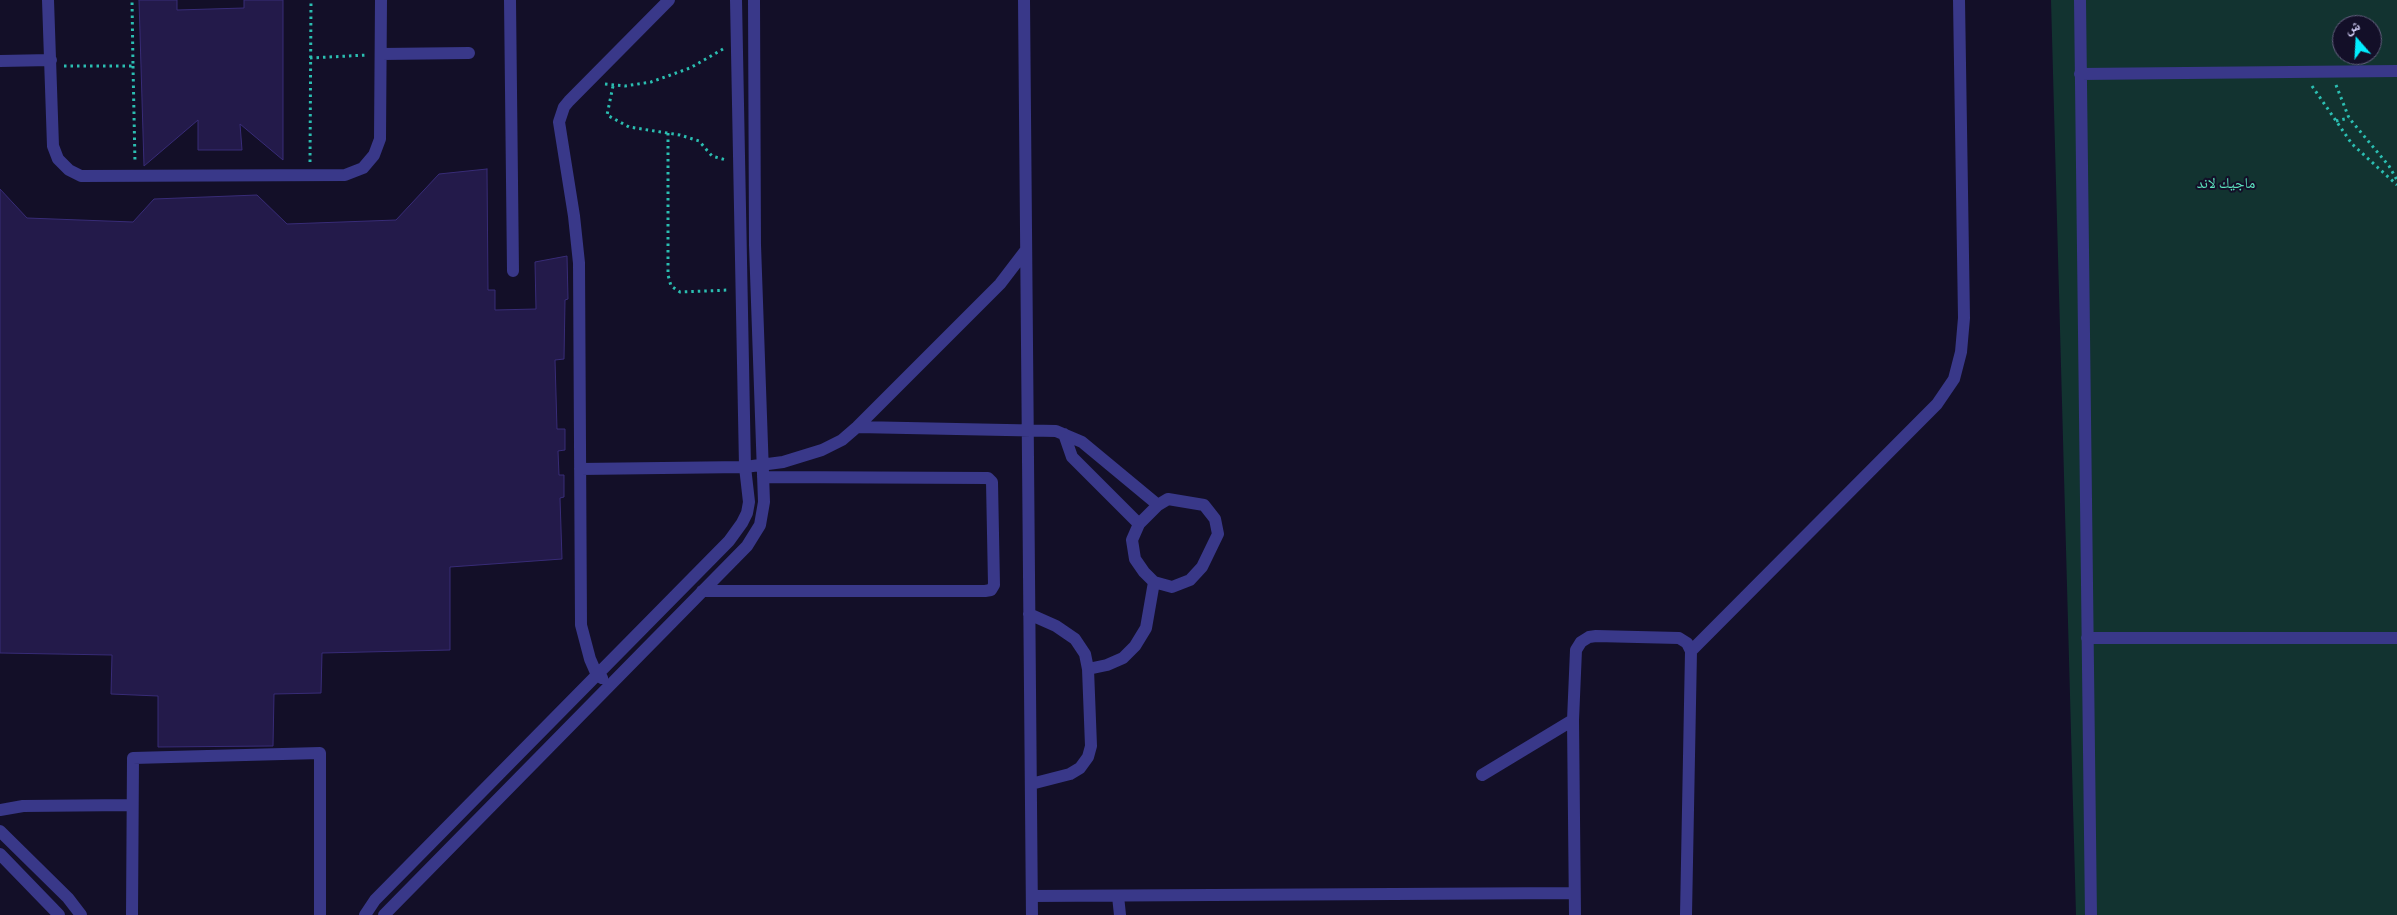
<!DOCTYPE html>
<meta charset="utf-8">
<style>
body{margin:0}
#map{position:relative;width:2397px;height:915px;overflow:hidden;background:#130f28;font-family:Commissioner,"Noto Naskh Arabic",sans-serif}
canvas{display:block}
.north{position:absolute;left:2332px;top:15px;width:50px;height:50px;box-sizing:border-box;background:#130f28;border:1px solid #635f7e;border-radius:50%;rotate:341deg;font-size:14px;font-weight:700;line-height:20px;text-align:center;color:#dad6ff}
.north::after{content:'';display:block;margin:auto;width:18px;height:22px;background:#02edff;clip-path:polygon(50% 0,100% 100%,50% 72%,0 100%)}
</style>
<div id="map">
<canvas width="2397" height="915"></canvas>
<div class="north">ش</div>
</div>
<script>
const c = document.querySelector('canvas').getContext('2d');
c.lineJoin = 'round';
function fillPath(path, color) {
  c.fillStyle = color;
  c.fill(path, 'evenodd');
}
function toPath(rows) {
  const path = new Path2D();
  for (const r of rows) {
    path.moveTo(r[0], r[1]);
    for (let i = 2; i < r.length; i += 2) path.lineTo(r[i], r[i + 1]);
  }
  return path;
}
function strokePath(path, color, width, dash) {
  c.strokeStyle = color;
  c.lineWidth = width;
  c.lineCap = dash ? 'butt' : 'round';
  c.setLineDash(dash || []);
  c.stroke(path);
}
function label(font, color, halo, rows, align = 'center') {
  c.font = font + ' Commissioner,"Noto Naskh Arabic",sans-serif';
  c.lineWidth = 4;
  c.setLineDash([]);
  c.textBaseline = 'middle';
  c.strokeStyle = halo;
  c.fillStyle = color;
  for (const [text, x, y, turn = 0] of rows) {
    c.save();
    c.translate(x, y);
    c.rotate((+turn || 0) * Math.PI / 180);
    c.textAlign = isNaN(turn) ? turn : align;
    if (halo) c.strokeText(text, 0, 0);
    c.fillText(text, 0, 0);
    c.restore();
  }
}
fillPath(toPath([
 [2051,0,2397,0,2397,915,2076,915],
 [2342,25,2372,25,2372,55,2342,55]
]), '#123330');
const building = toPath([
 [139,0,177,0,177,10,244,8,244,0,283,0,283,160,240,124,242,150,198,150,198,120,144,166,139,0],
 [487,169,488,290,495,290,495,310,536,309,535,262,567,256,568,299,565,300,564,359,555,360,557,429,565,429,565,450,558,451,559,475,564,475,564,497,560,498,562,559,450,567,450,650,322,653,321,693,274,694,273,746,158,747,158,696,111,694,112,655,0,653,0,189,27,218,133,222,154,199,257,195,287,224,396,220,439,174,487,169]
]);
fillPath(building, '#231a4a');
strokePath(building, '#382c77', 1);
strokePath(toPath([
 [310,58,367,55],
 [64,66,133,66,132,0],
 [133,66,135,163],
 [605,84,625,86,651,82,690,68,723,49],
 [2336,85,2349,118,2389,166,2397,180],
 [613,86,607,115,629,127,680,135,699,141,712,156,726,160],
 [2312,86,2352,144,2397,185],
 [2336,121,2349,118],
 [668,133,668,275,671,286,680,292,729,290],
 [310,162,311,0]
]), '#2bbeb1', 3, [2.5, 4]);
strokePath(toPath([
 [48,0,53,146,58,159,69,170,81,176,345,175,363,168,374,155,380,139,381,0],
 [510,0,513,271],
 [1024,0,1032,915],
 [2080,0,2091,915],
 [381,54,469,53],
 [0,61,51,60],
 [2080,74,2397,71],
 [857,427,1056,431,1082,442,1158,505],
 [1064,434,1072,457,1139,524],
 [580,469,745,467,783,462,822,450,842,440,857,427,1000,284,1026,250],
 [1168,499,1204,505,1215,519,1218,534,1202,567,1190,580,1172,587,1154,582,1144,572,1135,559,1132,540,1139,524,1158,505,1168,499],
 [702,591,985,591,991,590,994,585,992,482,988,478,763,477],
 [1029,614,1056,626,1075,639,1085,654,1088,669,1091,746,1088,757,1080,768,1070,774,1031,784],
 [2087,638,2397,638],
 [1691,651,1937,404,1954,379,1961,352,1964,318,1959,0],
 [1088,669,1107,665,1123,658,1135,646,1146,628,1154,582],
 [602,678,597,675,590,659,581,625,579,263,574,216,559,122,564,107,569,101,669,0],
 [1482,775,1573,720],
 [0,810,23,806,132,805],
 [0,831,68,898,81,915],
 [0,854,59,915],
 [1032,896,1574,893],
 [1118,896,1120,915],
 [132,915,133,758,320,753,320,915],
 [365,915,375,900,729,541,742,523,747,513,749,502,745,467,736,0],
 [384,915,747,546,760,525,764,502,755,245,754,0],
 [1575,915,1573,720,1576,650,1581,642,1589,637,1596,636,1679,638,1687,643,1691,651,1686,915]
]), '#393889', 12);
label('15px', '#5de4be', '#130f28', [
 ["ماجيك لاند",2226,183]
]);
</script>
